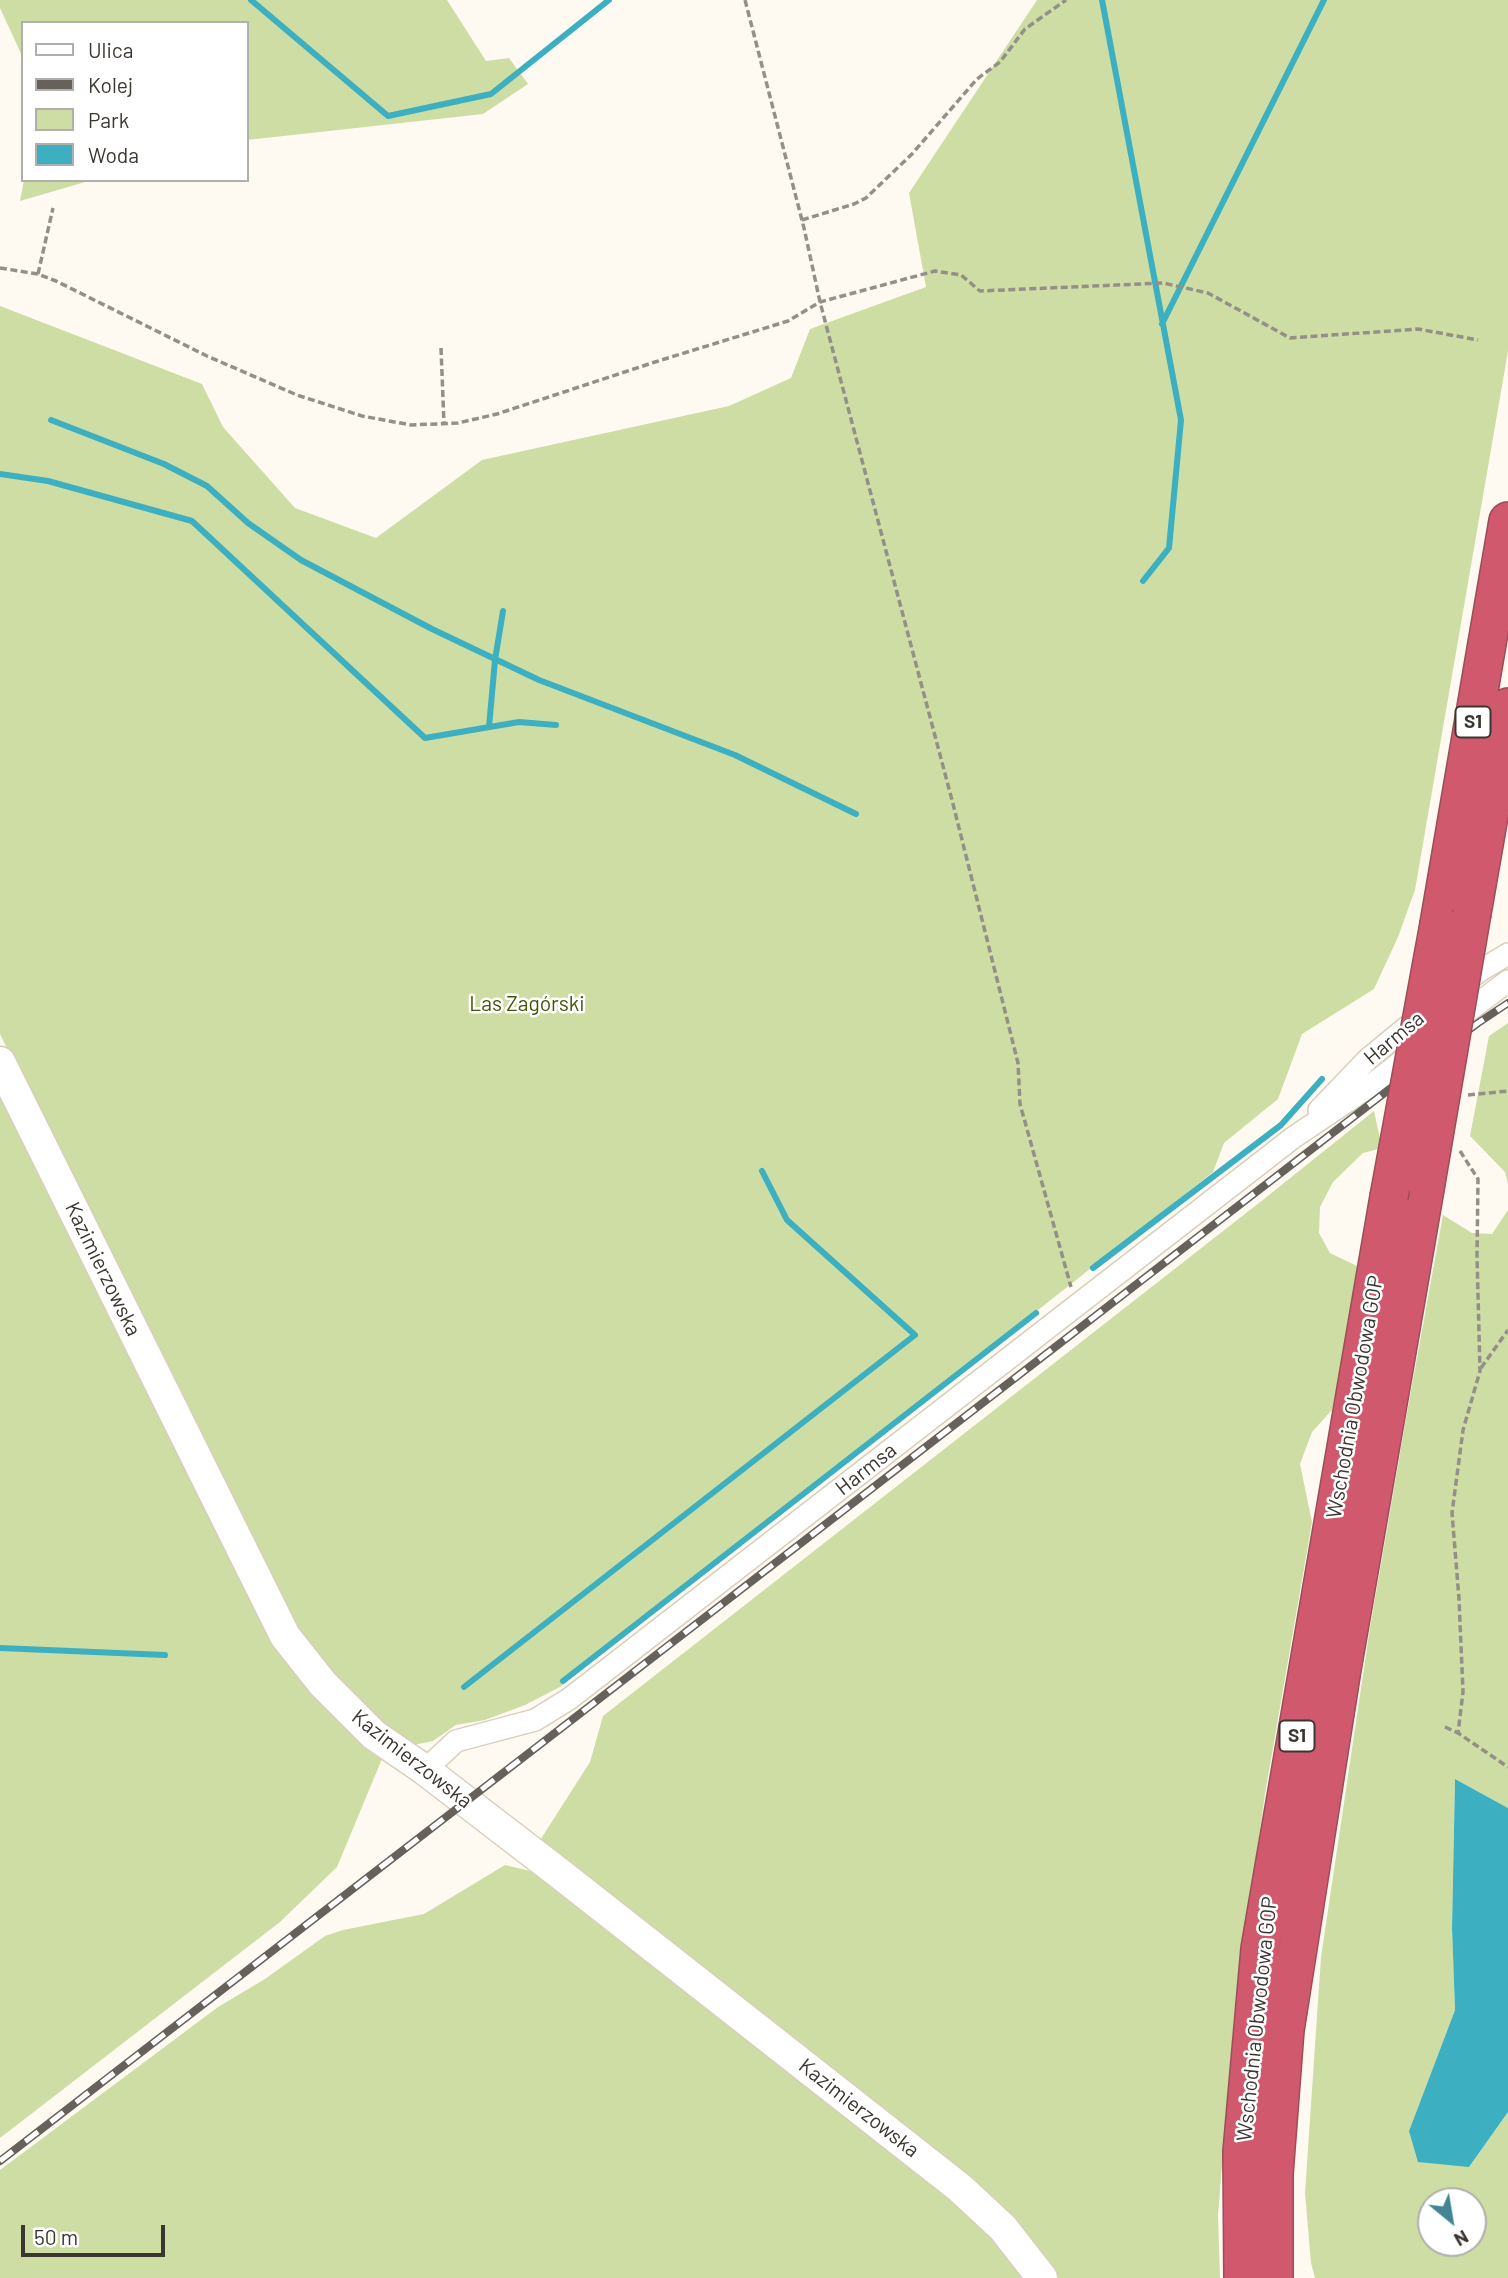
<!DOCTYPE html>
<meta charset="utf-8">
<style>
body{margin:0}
#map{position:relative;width:1508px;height:2278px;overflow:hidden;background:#fefaf2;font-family:Barlow,sans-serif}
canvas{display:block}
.legend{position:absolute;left:21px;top:21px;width:228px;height:161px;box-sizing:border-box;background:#fff;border:2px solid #b1afac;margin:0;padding:9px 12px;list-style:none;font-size:21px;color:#3b362f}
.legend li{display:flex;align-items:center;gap:14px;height:35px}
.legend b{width:35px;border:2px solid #b1afac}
.north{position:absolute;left:1417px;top:2187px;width:70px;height:70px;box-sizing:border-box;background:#fff;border:2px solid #b1afac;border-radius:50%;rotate:150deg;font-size:19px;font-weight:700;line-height:28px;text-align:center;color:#3b362f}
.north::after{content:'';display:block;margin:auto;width:24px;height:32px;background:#428694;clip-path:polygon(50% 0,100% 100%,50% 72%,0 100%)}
.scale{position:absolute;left:21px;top:2225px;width:144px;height:32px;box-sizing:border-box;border:4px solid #3b362f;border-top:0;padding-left:9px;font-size:21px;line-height:24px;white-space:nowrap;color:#3b362f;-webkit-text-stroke:5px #fff;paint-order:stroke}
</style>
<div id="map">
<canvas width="1508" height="2278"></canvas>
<ul class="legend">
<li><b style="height:9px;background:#fff"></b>Ulica</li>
<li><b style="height:9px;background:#66615a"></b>Kolej</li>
<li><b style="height:19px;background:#cddda3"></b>Park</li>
<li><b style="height:19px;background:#3cafc1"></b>Woda</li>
</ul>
<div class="north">N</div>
<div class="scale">50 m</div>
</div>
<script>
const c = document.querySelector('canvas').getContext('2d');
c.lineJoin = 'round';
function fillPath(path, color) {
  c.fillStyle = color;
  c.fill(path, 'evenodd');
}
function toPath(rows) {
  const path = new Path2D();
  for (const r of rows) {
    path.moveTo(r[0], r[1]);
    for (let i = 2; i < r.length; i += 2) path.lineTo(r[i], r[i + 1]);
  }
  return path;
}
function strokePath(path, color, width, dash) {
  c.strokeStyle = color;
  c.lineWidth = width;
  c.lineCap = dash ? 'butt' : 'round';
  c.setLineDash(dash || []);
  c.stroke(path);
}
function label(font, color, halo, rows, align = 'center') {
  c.font = font + ' Barlow,sans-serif';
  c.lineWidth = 5;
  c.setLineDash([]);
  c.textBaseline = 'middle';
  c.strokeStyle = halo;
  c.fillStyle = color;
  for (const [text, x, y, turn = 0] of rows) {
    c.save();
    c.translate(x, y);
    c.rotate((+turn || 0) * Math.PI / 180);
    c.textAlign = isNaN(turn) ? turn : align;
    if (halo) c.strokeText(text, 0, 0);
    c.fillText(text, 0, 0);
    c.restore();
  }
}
fillPath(toPath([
 [0,0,447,0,486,61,509,58,528,84,483,114,247,140,247,23,23,23,23,58,0,8],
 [1037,0,1508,0,1508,351,1415,890,1398,937,1374,989,1302,1034,1278,1099,1224,1143,1213,1172,560,1687,525,1705,485,1720,456,1725,433,1741,413,1745,394,1736,346,1695,295,1627,0,1034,0,306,202,384,223,427,295,508,376,538,482,460,729,406,791,378,810,329,926,287,909,193],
 [24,180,92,180,20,201],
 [1508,1023,1508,1184,1505,1172,1470,1136,1489,1036],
 [0,1089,222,1536,384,1754,337,1867,280,1922,0,2138],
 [1374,1111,1382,1148,1363,1153,1333,1182,1320,1207,1319,1233,1330,1253,1361,1268,1332,1410,1312,1432,1300,1464,1312,1522,1265,1794,1234,2017,1218,2215,1220,2278,1056,2278,537,1845,590,1762,603,1716,1264,1199],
 [1508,1210,1508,1808,1455,1779,1452,1928,1455,2010,1409,2131,1469,2167,1508,2112,1508,2278,1315,2278,1311,2263,1305,2193,1321,1957,1370,1628,1407,1413,1443,1215,1472,1233,1492,1234],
 [1431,2201,1473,2201,1473,2243,1431,2243],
 [505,1865,534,1872,977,2216,1029,2278,0,2278,0,2170,218,2007,265,1979,325,1936,343,1930,424,1914]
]), '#cddda3');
fillPath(toPath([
 [1455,1779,1508,1808,1508,2112,1469,2167,1418,2162,1409,2131,1455,2010,1452,1928]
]), '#3cafc1');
strokePath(toPath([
 [251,0,388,116,491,94,609,0],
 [1102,0,1181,420,1169,548,1143,581],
 [1162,324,1324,0],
 [51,420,164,464,207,486,248,523,301,560,432,629,539,680,735,755,856,814],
 [0,474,48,481,192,521,425,738,519,722,556,725],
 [489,727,495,660,503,611],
 [1093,1268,1281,1125,1322,1079],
 [0,1648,165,1655],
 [563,1681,1036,1313],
 [464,1687,915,1335,787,1220,762,1171]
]), '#3cafc1', 6);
const street = toPath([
 [1458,987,1481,970,1508,954],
 [1451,1024,1508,981],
 [1319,1110,1368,1059,1424,1013],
 [425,1770,456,1741,535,1720,569,1699,1294,1137,1373,1084,1417,1049]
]);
const secondary = toPath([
 [0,1062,285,1636,323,1684,374,1735,425,1770,559,1873,960,2188,1003,2228,1042,2278]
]);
const highway = toPath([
 [1472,913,1508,707],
 [1439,924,1508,521],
 [1243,2278,1242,2152,1260,1949,1389,1197],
 [1274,2278,1274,2174,1285,2030,1342,1669,1426,1183]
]);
strokePath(street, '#d9cebb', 24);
strokePath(secondary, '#d9cebb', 33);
strokePath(highway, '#9c4d58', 40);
strokePath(toPath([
 [745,0,804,228,820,302,952,800,1018,1063,1020,1104,1071,1287],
 [802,220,854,204,866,198,912,154,977,79,1000,62,1025,29,1066,0],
 [0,268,38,274,56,281,207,356,297,395,362,416,411,425,458,423,497,414,655,362,788,321,820,302,935,271,961,275,980,291,1163,283,1208,293,1290,338,1418,329,1478,340],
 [38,274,53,208],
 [441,348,444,424],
 [1468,1095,1508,1091],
 [1460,1151,1478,1179,1477,1256,1480,1371,1463,1430,1452,1513,1459,1599,1463,1692,1458,1733,1508,1767],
 [1481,1368,1508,1330],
 [1445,1727,1458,1733]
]), '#949088', 3.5, [7, 3.5]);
strokePath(street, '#fff', 21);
strokePath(secondary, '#fff', 30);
strokePath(highway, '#d1596e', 37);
const rail = toPath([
 [0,2161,1387,1091,1478,1023,1508,1003]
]);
strokePath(rail, '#66615a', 8);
strokePath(rail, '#fff', 5, [16]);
const highwayBridge = toPath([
 [1426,1183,1472,913],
 [1389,1197,1439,924]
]);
strokePath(highwayBridge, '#9c4d58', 40, []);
strokePath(highwayBridge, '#d1596e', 37);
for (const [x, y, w] of [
 [1473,722,35],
 [1297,1736,35]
]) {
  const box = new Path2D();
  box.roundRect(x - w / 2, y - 15.5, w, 31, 5);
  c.fillStyle = '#fff';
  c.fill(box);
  strokePath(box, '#3b362f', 2);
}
label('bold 19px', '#3b362f', null, [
 ["S1",1473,722],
 ["S1",1297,1736]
]);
label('21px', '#455408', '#fff', [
 ["Las Zagórski",527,1004]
]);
label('21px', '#3b362f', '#fff', [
 ["Harmsa",1394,1038,-40],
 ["Kazimierzowska",103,1269,64],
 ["Wschodnia Obwodowa GOP",1355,1397,-80],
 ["Harmsa",866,1469,-38],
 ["Kazimierzowska",412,1759,38],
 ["Wschodnia Obwodowa GOP",1257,2019,-84],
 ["Kazimierzowska",859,2108,38]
]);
</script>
